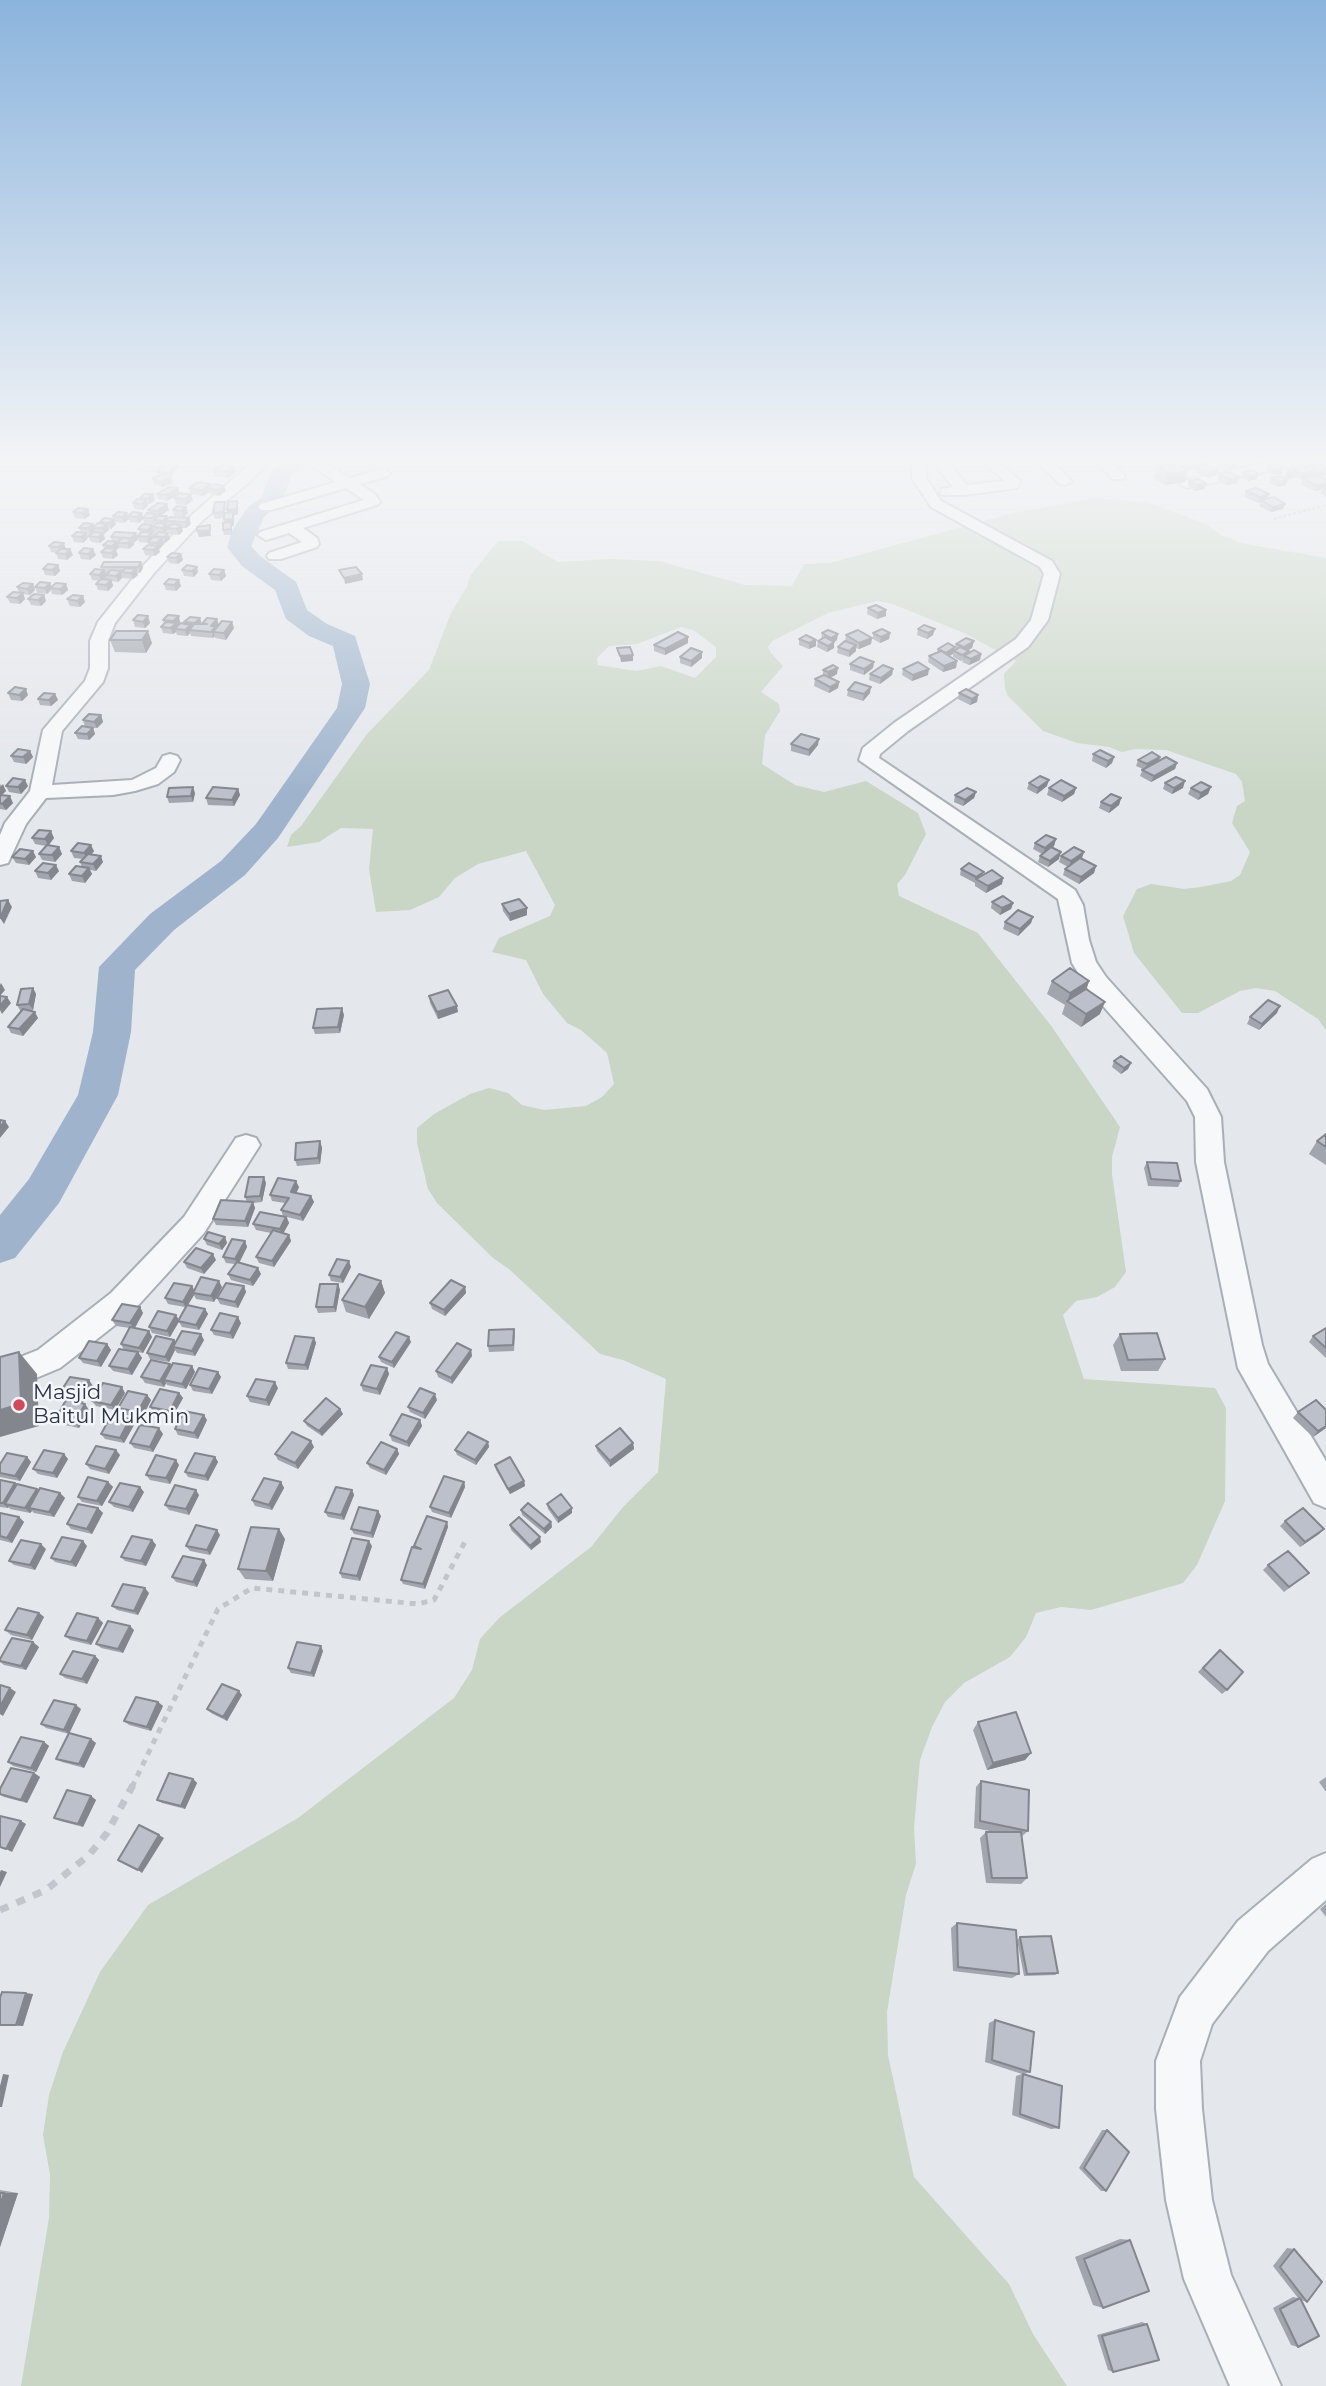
<!DOCTYPE html>
<style>
body{margin:0}
canvas{display:block;background:#e4e7ec}
</style>
<canvas width="1326" height="2386"></canvas>
<script>
const c = document.querySelector('canvas').getContext('2d');
c.lineJoin = 'round';
function fillPath(path, color) {
  c.fillStyle = color;
  c.fill(path, 'evenodd');
}
function toPath(rows) {
  const path = new Path2D();
  for (const r of rows) {
    path.moveTo(r[0], r[1]);
    for (let i = 2; i < r.length; i += 2) path.lineTo(r[i], r[i + 1]);
  }
  return path;
}
function strokePath(path, color, width, dash) {
  c.strokeStyle = color;
  c.lineWidth = width;
  c.lineCap = dash ? 'butt' : 'round';
  c.setLineDash(dash || []);
  c.stroke(path);
}
function label(font, color, halo, rows, align = 'center') {
  c.font = font + ' Montserrat,sans-serif';
  c.lineWidth = 5;
  c.setLineDash([]);
  c.textBaseline = 'middle';
  c.strokeStyle = halo;
  c.fillStyle = color;
  for (const [text, x, y, turn = 0] of rows) {
    c.save();
    c.translate(x, y);
    c.rotate((+turn || 0) * Math.PI / 180);
    c.textAlign = isNaN(turn) ? turn : align;
    if (halo) c.strokeText(text, 0, 0);
    c.fillText(text, 0, 0);
    c.restore();
  }
}
fillPath(toPath([
 [1097,498,1148,503,1206,524,1221,535,1241,543,1326,558,1326,1030,1318,1019,1275,991,1256,988,1240,991,1198,1013,1182,1013,1134,953,1123,916,1137,889,1151,884,1184,889,1201,887,1231,881,1240,875,1250,852,1232,823,1237,806,1245,801,1242,782,1236,774,1166,750,1135,749,1122,752,1109,747,1077,743,1043,731,1008,696,1005,688,1004,674,1016,661,964,633,890,603,877,601,828,613,772,641,768,647,771,653,783,666,761,692,779,704,780,711,765,735,762,764,795,785,824,792,866,781,918,813,926,834,905,875,897,884,899,896,978,933,1052,1027,1120,1127,1112,1157,1112,1174,1126,1272,1115,1287,1097,1297,1076,1301,1063,1315,1084,1379,1215,1388,1226,1408,1225,1501,1197,1565,1183,1583,1091,1610,1061,1607,1036,1613,1026,1637,1010,1657,964,1683,945,1702,932,1727,920,1760,914,1828,916,1864,906,1895,887,2012,888,2055,914,2177,1009,2284,1033,2334,1067,2386,21,2386,49,2218,50,2175,43,2135,49,2095,63,2052,100,1972,148,1905,298,1818,454,1698,472,1670,480,1639,499,1618,591,1547,623,1507,658,1472,666,1379,623,1360,600,1354,509,1269,493,1258,437,1203,428,1189,417,1143,417,1128,434,1114,470,1094,489,1088,508,1093,522,1105,544,1110,586,1106,602,1097,614,1084,607,1053,581,1030,567,1023,543,994,526,960,492,952,499,938,550,916,555,905,526,851,478,864,455,878,439,897,410,910,376,912,369,869,373,829,341,828,319,842,287,847,291,835,301,826,367,734,429,670,451,613,467,587,470,576,498,541,522,541,558,562,609,559,659,561,745,585,792,586,804,564,830,563,1013,513],
 [681,627,693,630,716,647,716,657,695,678,661,666,636,671,598,665,597,658,609,646,637,644]
]), '#c9d6c5');
fillPath(toPath([
 [288,458,313,458,291,476,283,500,264,517,251,546,260,556,296,582,307,610,327,624,355,636,370,684,365,708,278,838,245,875,174,930,135,970,131,1032,118,1095,59,1203,15,1258,0,1263,0,1215,29,1179,78,1095,93,1032,99,967,150,914,221,861,256,824,337,708,342,684,333,646,309,636,286,619,275,590,242,566,227,547,233,529,247,508,262,497,270,473,288,458]
]), '#9fb4cc');
const service = toPath([
 [136,458,144,458,141,466,137,468,133,466,136,458]
]);
const minor = toPath([
 [257,458,272,458,247,484,203,520,154,573,115,623,108,641,108,668,103,682,62,731,52,785,132,780,156,768,163,756,170,754,177,756,180,760,174,772,158,784,135,791,113,795,46,798,26,824,8,863,0,865,0,835,5,823,30,791,43,730,85,681,90,668,90,641,98,622,142,567,193,514,257,458],
 [301,458,318,458,350,478,383,469,390,473,388,476,360,484,376,495,380,502,377,505,303,528,317,538,319,544,317,547,281,559,269,559,267,556,269,553,302,542,289,533,266,540,258,535,260,532,364,500,346,488,271,510,261,510,258,507,261,504,336,482,301,458],
 [912,458,926,458,926,478,941,501,1052,561,1060,574,1048,620,1028,647,908,731,880,754,879,758,1075,890,1083,905,1089,940,1096,962,1106,977,1207,1089,1221,1117,1224,1162,1262,1345,1268,1364,1326,1461,1326,1508,1314,1503,1238,1368,1196,1162,1195,1117,1187,1101,1088,989,1072,963,1058,899,859,760,863,748,894,723,1016,639,1031,620,1044,574,1040,567,931,507,912,478,912,458],
 [985,458,1002,458,999,462,1020,481,1017,488,964,495,942,495,940,492,942,489,953,487,935,464,942,460,947,461,967,485,1005,481,985,464,985,458],
 [1033,458,1048,458,1072,481,1065,485,1060,484,1033,458],
 [1093,458,1108,458,1125,476,1123,479,1113,479,1093,458],
 [1149,458,1165,458,1170,463,1163,467,1149,458],
 [1291,458,1319,458,1312,462,1187,488,1180,484,1187,480,1291,458],
 [246,1135,256,1138,260,1145,204,1233,133,1311,60,1368,0,1393,0,1365,38,1350,111,1293,184,1217,236,1138,246,1135],
 [1326,1853,1326,1900,1268,1951,1212,2024,1200,2061,1202,2109,1212,2200,1231,2275,1281,2386,1230,2386,1184,2279,1166,2200,1156,2109,1156,2061,1180,1997,1238,1921,1312,1859,1326,1853]
]);
strokePath(service, '#a9aeb7', 4);
strokePath(minor, '#a9aeb7', 4);
strokePath(toPath([
 [1274,519,1326,505]
]), '#c2c5cb', 2.5, [2.5, 2.5]);
strokePath(toPath([
 [132,1787,218,1609,252,1588,418,1604,434,1600,467,1538]
]), '#c2c5cb', 5, [6, 6]);
strokePath(toPath([
 [0,1910,46,1890,89,1855,107,1833,133,1785]
]), '#c2c5cb', 7, [9, 9]);
fillPath(service, '#f7f8fa');
fillPath(minor, '#f7f8fa');
fillPath(toPath([
 [1223,458,1240,458,1238,462,1236,463,1235,469,1227,471,1216,467,1218,461,1223,459],
 [1302,458,1319,458,1317,464,1312,464,1314,467,1321,465,1319,477,1326,479,1326,497,1321,493,1323,489,1316,491,1301,485,1303,479,1305,478,1301,479,1296,477,1287,479,1286,485,1277,487,1269,483,1271,478,1285,478,1287,470,1290,470,1291,465,1302,462,1300,461],
 [177,461,178,467,170,477,173,483,162,487,154,484,152,478,159,476,157,472],
 [1184,461,1218,470,1216,475,1208,478,1195,472,1196,469,1188,470,1182,467],
 [1158,466,1185,482,1165,485,1154,478],
 [1268,466,1282,474,1273,475,1266,471],
 [213,471,236,472,228,478,215,476],
 [1243,472,1257,479,1248,481,1241,477],
 [1219,474,1237,483,1227,485,1217,480],
 [1189,481,1204,489,1195,491,1188,486],
 [211,486,226,491,219,496,210,494,209,492,203,496,190,494,189,488],
 [178,488,179,494,191,495,193,500,186,505,176,504,174,498,178,495,167,501,158,499,157,494],
 [1246,491,1285,504,1283,509,1271,512,1259,506,1261,502,1258,503,1244,497],
 [153,494,155,500,150,504,147,504,148,506,143,510,134,509,133,503,140,500,140,498],
 [186,507,188,513,184,517,174,516,173,510],
 [226,507,225,513,228,513,227,510,238,507,238,514,234,515,234,525,232,526,232,535,224,535,223,530,224,523,224,518,215,519,213,513],
 [88,509,90,515,85,519,75,518,73,512],
 [148,510,169,510,160,516,191,524,186,528,182,528,183,531,179,535,169,534,168,530,166,532,170,539,165,543,164,543,164,544,159,549,160,552,155,556,145,555,143,549,149,545,148,543,139,542,137,536,140,533,138,529,153,527,155,525,155,523,154,524,144,523,143,519,139,523,130,522,128,516,142,513,143,517,149,514],
 [127,513,129,519,124,523,115,522,113,516],
 [104,518,116,524,111,529,108,528,109,530,104,534,105,539,100,543,91,542,88,536,90,534,87,534,88,538,83,543,74,542,72,536,81,532,79,528,94,526,100,524,100,522],
 [115,532,138,539,129,549,119,548,116,550,118,555,113,559,103,558,101,552,104,550,103,545,112,542,111,537],
 [54,542,66,549,70,549,73,555,67,560,58,559,56,553,51,552,49,546],
 [93,549,96,555,90,560,81,559,79,553],
 [181,554,183,560,178,564,169,563,167,557],
 [141,562,143,568,140,573,137,573,138,575,133,579,122,578,118,582,112,581,113,586,108,591,98,590,96,584,100,581,92,580,90,574,102,570,101,567],
 [58,565,60,571,55,576,45,575,43,569],
 [182,570,198,572,194,577,184,576],
 [224,570,226,576,221,581,211,580,209,574],
 [33,584,35,590,30,595,23,594,25,599,20,604,10,603,7,597,19,593,17,587],
 [66,584,68,590,62,595,52,594,51,590,47,594,37,593,35,587,51,586],
 [164,584,181,586,176,591,166,590],
 [44,595,46,601,41,606,31,605,28,599],
 [83,596,85,602,80,607,70,606,67,599],
 [868,608,886,616,877,619,867,614],
 [217,619,219,625,234,628,226,640,215,638,215,636,213,638,191,636,190,633,187,636,177,635,176,632,173,634,163,633,161,627,164,624,163,620,180,622,177,626,185,624,184,622,202,623],
 [133,620,150,623,145,628,135,627],
 [918,629,933,635,927,639,917,635],
 [116,631,152,643,146,653,115,652,110,640],
 [822,633,837,640,834,642,834,648,827,652,817,647,818,641,821,640],
 [873,633,890,633,889,639,880,643,873,639],
 [846,635,872,638,871,644,859,649,856,648,856,651,849,657,837,653,838,647,845,641],
 [799,639,816,640,816,646,809,649,799,645],
 [974,641,972,648,968,650,969,651,969,653,981,654,980,660,969,665,962,662,963,660,961,661,953,657,953,654,949,656,957,661,956,668,943,672,928,662,929,656,937,653,938,649,955,647,956,644],
 [688,643,665,655,654,651,654,645],
 [702,652,702,658,691,667,680,663,680,657],
 [874,662,873,668,864,675,850,670,850,664],
 [893,669,892,675,880,684,869,680,870,674],
 [903,669,928,675,912,681,902,675],
 [823,670,837,674,830,678,839,682,838,688,829,693,814,686,815,679,823,675],
 [848,690,870,693,863,701,847,696],
 [8,693,28,695,22,701,11,700],
 [959,693,978,695,977,702,970,705,958,699],
 [55,694,58,700,51,706,40,705,38,699],
 [101,715,103,722,97,728,93,728,95,734,89,740,78,739,75,733,85,727,83,720],
 [791,744,818,745,809,756,791,751],
 [30,751,33,757,26,764,14,762,11,756],
 [1093,754,1114,757,1112,763,1106,768,1092,761],
 [1138,760,1159,761,1177,763,1175,769,1151,782,1140,776,1143,769,1136,766],
 [1029,783,1047,786,1037,794,1027,789],
 [1165,783,1183,788,1172,794,1163,789],
 [0,784,6,791,1,795,13,803,6,810,0,809],
 [6,786,28,786,21,794,9,792],
 [1211,787,1208,794,1198,800,1188,794,1191,788],
 [1049,788,1076,788,1074,794,1062,802,1047,795],
 [238,789,240,795,234,806,208,805,206,798],
 [976,792,974,798,963,806,954,802,955,795],
 [195,793,193,802,169,803,167,797],
 [1121,798,1119,805,1109,813,1099,808,1101,802],
 [32,838,54,838,48,846,59,847,62,854,55,862,42,860,39,854,46,846,35,844],
 [1056,839,1054,846,1052,848,1059,859,1048,867,1038,862,1040,856,1042,854,1033,849,1035,843],
 [71,851,94,851,91,855,103,862,96,871,90,870,92,874,85,883,72,881,69,874,82,867,80,862,83,859,74,858],
 [1061,856,1082,858,1096,866,1094,873,1079,884,1063,875,1065,869,1068,867,1059,862],
 [12,857,36,857,29,865,16,863],
 [961,869,984,875,1003,878,1002,884,986,893,975,886,975,883,960,875],
 [35,871,59,871,51,880,38,878],
 [992,902,1013,903,1011,909,1000,915,991,908],
 [502,904,527,908,527,915,510,921,503,911],
 [1033,917,1031,923,1018,936,1003,929,1005,922],
 [1052,981,1089,981,1086,989,1100,1014,1081,1027,1062,1014,1065,1005,1047,994],
 [33,988,36,994,33,1010,30,1011,38,1018,23,1036,11,1033,8,1027,21,1012,17,1005],
 [429,996,458,1012,438,1019,430,1003],
 [1277,1013,1259,1030,1247,1024,1250,1017],
 [344,1015,340,1033,315,1034,313,1028],
 [1114,1061,1131,1063,1128,1069,1121,1074,1112,1067],
 [1326,1134,1326,1165,1309,1154,1317,1141],
 [320,1141,322,1148,320,1164,297,1166,295,1160],
 [1147,1162,1181,1181,1178,1187,1148,1186,1144,1168],
 [266,1183,262,1202,253,1203,255,1208,248,1227,216,1225,213,1219,247,1202,245,1197],
 [299,1187,296,1193,311,1196,314,1202,303,1221,287,1217,289,1223,283,1233,289,1235,291,1241,274,1267,259,1263,256,1257,271,1233,256,1230,253,1224,283,1216,281,1210,285,1203,272,1201,270,1195],
 [225,1237,227,1243,222,1250,207,1245,204,1239],
 [245,1241,247,1247,239,1263,261,1274,253,1286,231,1280,228,1274,235,1264,226,1263,223,1257],
 [216,1260,204,1274,187,1268,184,1262],
 [351,1267,343,1283,331,1281,329,1275],
 [381,1281,385,1293,369,1319,346,1312,342,1300],
 [338,1284,340,1290,336,1312,318,1313,316,1307],
 [192,1286,194,1290,222,1287,214,1302,196,1299,194,1295,188,1305,205,1309,208,1314,199,1330,182,1327,179,1322,170,1337,152,1333,149,1327,176,1315,179,1320,185,1307,168,1304,165,1298],
 [244,1286,246,1292,238,1308,220,1304,217,1298],
 [465,1287,466,1293,445,1316,432,1309,430,1303],
 [140,1307,143,1313,135,1328,149,1331,152,1337,143,1353,124,1350,121,1344,130,1328,116,1326,112,1320],
 [241,1323,233,1339,214,1335,211,1330],
 [1326,1328,1326,1358,1309,1342,1313,1336],
 [514,1329,515,1335,514,1351,489,1352,488,1346],
 [1120,1334,1165,1359,1158,1371,1121,1371,1113,1345],
 [314,1338,316,1343,308,1370,288,1369,286,1363],
 [204,1340,195,1356,177,1353,175,1350,169,1362,150,1359,147,1353,176,1342],
 [411,1342,394,1368,381,1362,379,1357],
 [107,1344,111,1350,101,1367,83,1363,79,1358],
 [471,1350,472,1356,452,1384,438,1377,436,1371],
 [138,1352,142,1358,132,1375,113,1371,109,1366],
 [170,1364,171,1366,192,1366,195,1372,186,1389,167,1385,166,1383,164,1387,145,1383,141,1377],
 [387,1368,389,1374,380,1395,363,1391,361,1385],
 [218,1372,221,1377,212,1394,193,1391,190,1385],
 [93,1386,82,1404,64,1400,59,1394],
 [278,1388,269,1406,250,1402,247,1396],
 [125,1393,115,1410,96,1406,92,1401],
 [179,1393,183,1398,173,1416,154,1412,150,1407],
 [147,1395,151,1400,142,1418,122,1414,118,1408],
 [437,1400,425,1419,410,1412,408,1407],
 [340,1409,343,1414,322,1436,307,1426,304,1421],
 [89,1410,79,1428,60,1424,56,1418],
 [1298,1412,1326,1428,1313,1437,1293,1418],
 [207,1420,198,1439,178,1435,175,1429],
 [420,1420,422,1426,409,1447,392,1441,390,1435],
 [134,1425,124,1443,105,1439,101,1434],
 [163,1434,153,1452,134,1448,130,1443],
 [488,1442,489,1447,476,1465,457,1455,455,1450],
 [633,1443,634,1449,610,1467,597,1451,596,1446],
 [314,1447,298,1469,278,1460,275,1454],
 [397,1449,399,1454,386,1475,370,1468,367,1463],
 [64,1454,68,1459,57,1478,38,1474,33,1469],
 [120,1455,109,1474,90,1469,86,1464],
 [27,1457,31,1462,20,1481,0,1477,0,1473],
 [215,1457,218,1462,208,1481,188,1477,185,1472],
 [179,1465,170,1484,150,1480,146,1475],
 [495,1465,524,1481,525,1486,510,1494,496,1470],
 [0,1480,15,1483,16,1485,37,1489,39,1491,60,1493,65,1498,54,1517,34,1513,32,1511,30,1513,10,1509,9,1507,8,1508,0,1507],
 [108,1482,113,1487,102,1506,82,1502,78,1497],
 [281,1482,284,1488,272,1510,255,1506,252,1500],
 [464,1482,465,1487,451,1518,432,1512,430,1507],
 [352,1490,354,1495,344,1520,328,1517,325,1512],
 [144,1492,133,1512,114,1507,109,1502],
 [199,1495,189,1515,169,1510,165,1505],
 [547,1504,572,1513,558,1523,548,1509],
 [98,1508,103,1513,92,1534,71,1529,67,1524],
 [521,1510,551,1522,552,1527,545,1534,522,1515],
 [0,1513,19,1517,24,1522,12,1543,0,1540],
 [381,1516,373,1538,354,1534,351,1529],
 [1285,1521,1319,1534,1300,1547,1280,1526],
 [447,1522,448,1527,425,1589,403,1584,401,1580,415,1548,414,1546],
 [510,1525,541,1542,531,1550,511,1530],
 [220,1535,210,1555,190,1551,186,1546],
 [285,1539,273,1581,245,1579,238,1569],
 [152,1540,156,1545,146,1566,125,1561,121,1557],
 [87,1546,76,1567,55,1562,51,1558],
 [372,1546,360,1581,342,1578,340,1573],
 [46,1549,35,1570,14,1565,9,1561],
 [207,1565,197,1587,176,1582,172,1577],
 [1268,1565,1309,1573,1284,1592,1263,1570],
 [149,1593,138,1615,117,1610,112,1606],
 [39,1613,44,1617,32,1640,11,1635,5,1630],
 [98,1618,103,1623,91,1645,70,1640,65,1636],
 [134,1630,123,1653,101,1648,96,1644],
 [39,1647,26,1670,4,1665,0,1662,0,1659],
 [1220,1650,1227,1690,1222,1694,1198,1672],
 [323,1651,314,1677,291,1673,288,1668],
 [95,1656,99,1660,87,1684,65,1678,60,1674],
 [242,1695,227,1721,211,1713,207,1709],
 [158,1702,163,1706,151,1731,129,1725,124,1721],
 [81,1709,69,1733,96,1743,84,1768,62,1762,56,1759,69,1734,46,1728,41,1724],
 [978,1722,1031,1753,1025,1760,987,1770,973,1730],
 [44,1742,49,1746,36,1772,13,1766,8,1762],
 [34,1773,40,1777,27,1803,4,1797,0,1795,0,1789],
 [1326,1777,1326,1792,1319,1782],
 [193,1779,197,1783,185,1809,162,1803,157,1800],
 [981,1781,1028,1831,1021,1837,1027,1878,1021,1884,986,1883,980,1838,986,1832,995,1832,974,1828,976,1787],
 [91,1796,96,1800,83,1827,60,1821,54,1818],
 [1326,1904,1326,1917,1320,1909],
 [957,1923,1019,1974,1012,1978,953,1971,951,1928],
 [1020,1937,1058,1973,1055,1975,1024,1976,1017,1940],
 [33,1994,23,2026,0,2026,0,1998],
 [995,2020,1030,2072,1024,2074,1059,2128,1051,2129,1012,2115,1016,2076,1022,2074,985,2062,989,2023],
 [1102,2130,1107,2130,1106,2191,1101,2191,1079,2168],
 [0,2190,18,2193,0,2247],
 [1120,2239,1130,2240,1103,2308,1093,2305,1075,2257],
 [1287,2248,1294,2249,1307,2302,1301,2300,1298,2347,1291,2345,1273,2308,1293,2297,1298,2298,1273,2266],
 [1142,2322,1147,2324,1113,2372,1108,2370,1097,2335]
]), '#a1a5ae');
fillPath(toPath([
 [1231,458,1240,458,1238,462,1229,464],
 [1319,458,1317,464,1308,465,1310,460],
 [177,461,178,467,170,478,169,472],
 [1202,463,1200,468,1197,467,1196,469,1188,470,1189,465],
 [1237,463,1235,469,1227,471,1229,466],
 [234,466,236,472,228,478,226,472],
 [1284,468,1282,474,1273,475,1275,470],
 [1218,470,1216,475,1208,478,1210,472],
 [1326,470,1326,475,1318,477,1320,471],
 [1188,471,1185,482,1165,485,1168,474],
 [1298,471,1296,477,1285,480,1287,474],
 [1312,472,1310,477,1301,479,1303,474],
 [1259,474,1257,479,1248,481,1250,476],
 [1239,477,1237,483,1227,485,1229,479],
 [171,478,173,483,162,487,160,482],
 [1288,480,1286,485,1277,487,1279,482],
 [1206,483,1204,489,1195,491,1197,485],
 [1326,483,1326,488,1316,491,1318,486],
 [211,484,212,489,208,488,209,492,203,496,201,490],
 [224,486,226,491,219,496,217,490],
 [178,488,180,494,167,501,166,495],
 [153,494,155,500,150,504,148,498],
 [1269,494,1267,499,1261,500,1261,502,1258,503,1260,497],
 [191,495,193,500,186,505,185,499],
 [146,500,148,506,143,510,142,504],
 [237,501,238,514,234,515,234,525,232,526,232,535,231,529,225,526,224,520,229,515,227,510],
 [167,504,169,510,159,517,157,511],
 [1285,504,1283,509,1271,512,1273,507],
 [186,507,188,513,184,517,182,511],
 [88,509,90,515,85,519,82,513],
 [127,513,129,519,124,523,122,517],
 [142,513,143,519,139,523,137,517],
 [167,516,169,522,165,521,168,530,164,534,162,528,164,526,163,521],
 [189,518,191,524,186,528,185,522],
 [114,519,116,524,111,529,109,523],
 [93,524,94,528,92,528,94,531,90,534,88,528],
 [107,524,109,530,104,534,102,528],
 [152,525,154,532,152,533,153,538,148,543,147,537,149,535,148,530],
 [181,525,183,531,179,535,177,529],
 [210,525,211,536,199,537,197,531],
 [86,533,88,538,83,543,81,537],
 [103,533,105,539,100,543,98,537],
 [136,533,138,539,133,543,131,538],
 [168,533,170,539,165,543,164,537],
 [162,538,164,544,159,549,157,543],
 [132,539,134,545,129,549,127,543],
 [117,542,119,548,116,550,118,555,113,559,111,553,114,551,112,546],
 [64,543,66,549,61,553,58,547],
 [158,546,160,552,155,556,153,550],
 [70,549,73,555,67,560,65,554],
 [93,549,96,555,90,560,88,554],
 [181,554,183,560,178,564,176,558],
 [141,562,143,568,140,573,138,567],
 [58,565,60,571,55,576,52,570],
 [197,567,198,572,194,577,192,571],
 [136,569,138,575,133,579,131,573],
 [104,570,107,576,101,581,99,575],
 [224,570,226,576,221,581,219,575],
 [121,571,122,578,118,582,116,576],
 [362,574,363,580,345,584,344,578],
 [111,580,113,586,108,591,106,585],
 [179,580,181,586,176,591,174,585],
 [50,583,52,588,50,588,51,590,47,594,45,588],
 [33,584,35,590,30,595,27,589],
 [66,584,68,590,62,595,60,589],
 [23,593,25,599,20,604,17,598],
 [44,595,46,601,41,606,38,600],
 [83,596,85,602,80,607,77,601],
 [886,610,886,616,877,619,878,613],
 [148,616,150,623,145,628,143,622],
 [179,616,180,622,177,626,178,629,175,629,176,632,173,634,171,628,174,625,173,621],
 [200,618,202,624,197,629,195,623],
 [217,619,219,626,213,632,215,636,213,638,211,626],
 [232,622,234,628,226,640,224,633],
 [191,625,192,630,189,630,190,633,187,636,185,630],
 [935,629,933,635,927,639,928,633],
 [148,631,152,643,146,653,142,640],
 [890,633,889,639,880,643,881,637],
 [838,634,837,640,834,642,834,648,827,652,828,646,831,644,831,638],
 [688,637,688,643,665,655,665,649],
 [872,638,871,644,859,649,859,643],
 [816,640,816,646,809,649,809,643],
 [974,641,972,648,963,653,964,647],
 [856,645,856,651,849,657,849,651],
 [955,647,953,654,944,659,946,653],
 [702,652,702,658,691,667,691,661],
 [981,654,980,660,969,665,971,659],
 [633,655,633,661,621,662,620,656],
 [957,661,956,668,943,672,944,666],
 [874,662,873,668,864,675,864,669],
 [838,668,837,674,828,679,828,672],
 [893,669,892,675,880,684,881,678],
 [929,669,928,675,912,681,913,675],
 [839,682,838,688,829,693,830,687],
 [871,687,870,693,863,701,864,694],
 [26,689,28,695,22,701,19,695],
 [55,694,58,700,51,706,49,700],
 [978,695,977,702,970,705,972,699],
 [101,715,103,722,97,728,94,722],
 [93,728,95,734,89,740,87,734],
 [819,739,818,745,809,756,809,750],
 [30,751,33,757,26,764,23,757],
 [1114,757,1112,763,1106,768,1108,761],
 [1160,757,1158,763,1145,771,1147,764],
 [1177,763,1175,769,1151,782,1154,776],
 [25,780,28,786,21,794,18,787],
 [1049,780,1047,786,1037,794,1038,788],
 [1185,781,1183,788,1172,794,1174,788],
 [3,784,6,791,0,797,0,787],
 [193,787,195,793,193,802,191,796],
 [1211,787,1208,794,1198,800,1201,793],
 [1076,788,1074,794,1062,802,1064,796],
 [238,789,240,795,234,806,232,800],
 [976,792,974,798,963,806,965,800],
 [10,796,13,803,6,810,2,804],
 [1121,798,1119,805,1109,813,1111,806],
 [51,831,54,838,48,846,45,839],
 [1056,839,1054,846,1043,854,1045,848],
 [91,845,94,851,87,860,84,853],
 [59,847,62,854,55,862,52,855],
 [33,851,36,857,29,865,25,859],
 [1061,852,1059,859,1048,867,1050,861],
 [1084,852,1082,858,1069,868,1071,861],
 [101,856,103,862,96,871,93,864],
 [56,865,59,871,51,880,48,873],
 [1096,866,1094,873,1079,884,1081,877],
 [89,868,92,874,85,883,82,876],
 [1003,878,1002,884,986,893,988,886],
 [8,900,12,907,4,924,0,918],
 [1013,903,1011,909,1000,915,1002,908],
 [527,908,527,915,510,921,509,914],
 [1033,917,1031,923,1018,936,1020,929],
 [1089,981,1085,994,1067,1002,1070,993],
 [1,983,5,990,0,996,0,985],
 [33,988,36,994,33,1010,29,1004],
 [7,997,11,1003,2,1014,0,1010,0,1006],
 [1105,1002,1100,1014,1081,1027,1086,1014],
 [457,1006,458,1012,438,1019,437,1012],
 [1280,1006,1277,1013,1259,1030,1262,1024],
 [342,1008,344,1015,340,1033,338,1027],
 [35,1012,38,1018,23,1036,19,1029],
 [1131,1063,1128,1069,1121,1074,1124,1068],
 [5,1121,9,1127,0,1138,0,1127],
 [320,1141,322,1148,320,1164,318,1158],
 [264,1177,266,1183,262,1202,260,1196],
 [296,1181,299,1187,294,1198,291,1192],
 [311,1196,314,1202,303,1221,300,1215],
 [253,1202,255,1208,248,1227,245,1221],
 [286,1217,289,1223,282,1236,280,1229],
 [289,1235,291,1241,274,1267,272,1261],
 [225,1237,227,1243,222,1250,219,1244],
 [245,1241,247,1247,238,1265,235,1259],
 [213,1254,216,1260,204,1274,201,1268],
 [349,1261,351,1267,343,1283,340,1277],
 [258,1268,261,1274,253,1286,250,1280],
 [219,1281,222,1287,214,1302,211,1296],
 [381,1281,385,1293,369,1319,365,1307],
 [338,1284,340,1290,336,1312,334,1307],
 [192,1286,195,1292,193,1293,194,1295,186,1308,183,1302],
 [244,1286,246,1292,238,1308,235,1302],
 [465,1287,466,1293,445,1316,444,1310],
 [140,1307,143,1313,134,1329,130,1323],
 [205,1309,208,1314,199,1330,196,1325],
 [176,1315,179,1321,170,1337,167,1331],
 [238,1317,241,1323,233,1339,230,1333],
 [149,1331,152,1337,143,1353,139,1348],
 [201,1334,204,1340,195,1356,192,1351],
 [409,1337,411,1342,394,1368,392,1362],
 [314,1338,316,1343,308,1370,305,1365],
 [174,1340,178,1346,173,1347,175,1350,169,1362,165,1357],
 [107,1344,111,1350,101,1367,97,1361],
 [471,1350,472,1356,452,1384,451,1378],
 [19,1352,37,1374,39,1426,0,1437,0,1410],
 [138,1352,142,1358,132,1375,128,1369],
 [170,1364,173,1370,164,1380,166,1383,164,1387,160,1381],
 [192,1366,195,1372,186,1389,182,1384],
 [387,1368,389,1374,380,1395,377,1389],
 [218,1372,221,1377,212,1394,209,1389],
 [89,1380,93,1386,82,1404,78,1398],
 [275,1382,278,1388,269,1406,266,1400],
 [122,1387,125,1393,115,1410,111,1405],
 [179,1393,183,1398,173,1416,170,1411],
 [435,1394,437,1400,425,1419,423,1413],
 [147,1395,151,1400,142,1418,138,1412],
 [85,1404,89,1410,79,1428,75,1422],
 [340,1409,343,1414,322,1436,319,1431],
 [204,1415,207,1420,198,1439,194,1433],
 [130,1419,134,1425,124,1443,120,1438],
 [420,1420,422,1426,409,1447,407,1442],
 [1326,1426,1326,1428,1313,1437,1318,1431],
 [159,1428,163,1434,153,1452,150,1447],
 [311,1441,314,1447,298,1469,295,1463],
 [488,1442,489,1447,476,1465,475,1460],
 [633,1443,634,1449,610,1467,610,1461],
 [397,1449,399,1454,386,1475,384,1470],
 [116,1450,120,1455,109,1474,105,1469],
 [64,1454,68,1459,57,1478,53,1473],
 [27,1457,31,1462,20,1481,15,1476],
 [215,1457,218,1462,208,1481,205,1476],
 [176,1460,179,1465,170,1484,166,1478],
 [524,1481,525,1486,510,1494,508,1489],
 [108,1482,113,1487,102,1506,97,1501],
 [281,1482,284,1488,272,1510,269,1505],
 [464,1482,465,1487,451,1518,449,1513],
 [15,1483,20,1489,5,1504,9,1507,8,1508,3,1503],
 [140,1487,144,1492,133,1512,129,1507],
 [37,1489,42,1494,29,1508,32,1511,30,1513,25,1508],
 [196,1490,199,1495,189,1515,186,1509],
 [352,1490,354,1495,344,1520,341,1515],
 [60,1493,65,1498,54,1517,49,1512],
 [98,1508,103,1513,92,1534,87,1529],
 [572,1508,572,1513,558,1523,558,1518],
 [378,1511,381,1516,373,1538,371,1533],
 [19,1517,24,1522,12,1543,7,1538],
 [447,1522,448,1527,425,1589,423,1584],
 [551,1522,552,1527,545,1534,544,1529],
 [279,1529,285,1539,273,1581,266,1571],
 [1324,1529,1319,1534,1300,1547,1305,1542],
 [217,1530,220,1535,210,1555,207,1550],
 [540,1537,541,1542,531,1550,530,1546],
 [152,1540,156,1545,146,1566,141,1561],
 [83,1541,87,1546,76,1567,71,1562],
 [369,1541,372,1546,360,1581,357,1576],
 [41,1544,46,1549,35,1570,30,1565],
 [204,1560,207,1565,197,1587,193,1582],
 [145,1588,149,1593,138,1615,134,1611],
 [39,1613,44,1617,32,1640,27,1635],
 [98,1618,103,1623,91,1645,87,1641],
 [130,1626,134,1630,123,1653,118,1649],
 [33,1642,39,1647,26,1670,21,1666],
 [321,1646,323,1651,314,1677,311,1673],
 [95,1656,99,1660,87,1684,82,1679],
 [10,1688,16,1692,3,1716,0,1714,0,1707],
 [239,1691,242,1695,227,1721,223,1717],
 [158,1702,163,1706,151,1731,147,1727],
 [76,1705,81,1709,69,1734,64,1730],
 [91,1739,96,1743,84,1768,79,1764],
 [44,1742,49,1746,36,1772,31,1768],
 [1031,1753,1025,1760,987,1770,993,1763],
 [34,1773,40,1777,27,1803,21,1800],
 [193,1779,197,1783,185,1809,181,1806],
 [91,1796,96,1800,83,1827,78,1824],
 [21,1821,26,1824,12,1852,6,1849],
 [159,1835,164,1838,142,1873,138,1870],
 [1,1870,7,1872,0,1887,0,1872],
 [26,1993,33,1994,23,2026,16,2025],
 [3,2074,9,2075,2,2107,0,2107,0,2086],
 [4,2193,18,2193,0,2247,0,2206]
]), '#83868d');
const building = toPath([
 [1226,458,1237,463,1229,466,1218,461,1226,458],
 [1196,459,1202,463,1189,465,1184,461,1196,459],
 [166,461,177,461,169,472,157,472,166,461],
 [1307,461,1314,465,1304,467,1312,472,1303,474,1298,471,1287,474,1287,470,1297,469,1291,465,1307,461],
 [1178,464,1188,471,1168,474,1158,466,1178,464],
 [1204,464,1218,470,1210,472,1197,467,1204,464],
 [1277,464,1284,468,1275,470,1268,466,1277,464],
 [221,465,234,466,226,472,213,471,221,465],
 [1321,465,1326,468,1326,470,1320,471,1312,467,1321,465],
 [1252,470,1259,474,1250,476,1243,472,1252,470],
 [1229,472,1239,477,1229,479,1219,474,1229,472],
 [164,474,171,478,160,482,152,478,164,474],
 [1316,475,1326,479,1326,483,1318,486,1303,479,1316,475],
 [1280,476,1288,480,1279,482,1271,478,1280,476],
 [1198,479,1206,483,1197,485,1189,481,1198,479],
 [198,482,211,484,201,490,189,488,198,482],
 [215,484,224,486,217,490,208,488,215,484],
 [169,487,178,488,166,495,157,494,169,487],
 [1256,488,1269,494,1260,497,1246,491,1256,488],
 [180,493,191,495,185,499,174,498,180,493],
 [144,494,153,494,148,498,140,498,144,494],
 [1274,497,1285,504,1273,507,1261,500,1274,497],
 [137,499,146,500,142,504,133,503,137,499],
 [237,501,237,509,227,510,228,502,237,501],
 [215,502,225,502,223,512,213,513,215,502],
 [158,503,167,504,157,511,148,510,158,503],
 [177,506,186,507,182,511,173,510,177,506],
 [78,508,88,509,82,513,73,512,78,508],
 [118,512,127,513,122,517,113,516,118,512],
 [133,512,142,513,137,517,128,516,133,512],
 [233,512,233,519,224,520,224,513,233,512],
 [147,513,156,514,152,518,143,518,147,513],
 [158,516,167,516,163,521,154,520,158,516],
 [170,517,189,518,185,522,165,521,170,517],
 [104,518,114,519,109,523,100,522,104,518],
 [231,522,231,529,223,530,223,523,231,522],
 [84,523,93,524,88,528,79,528,84,523],
 [98,523,107,524,102,528,92,528,98,523],
 [157,523,166,524,162,528,152,527,157,523],
 [143,524,152,525,148,530,138,529,143,524],
 [172,524,181,525,177,529,167,528,172,524],
 [210,525,210,530,197,531,197,527,210,525],
 [77,532,86,533,81,537,72,536,77,532],
 [94,532,103,533,98,537,88,536,94,532],
 [115,532,136,533,131,538,111,537,115,532],
 [142,532,151,532,147,537,137,536,142,532],
 [159,532,168,533,164,537,154,536,159,532],
 [153,537,162,538,157,543,148,542,153,537],
 [122,538,132,539,127,543,117,543,122,538],
 [108,541,117,542,112,546,103,545,108,541],
 [54,542,64,543,58,547,49,546,54,542],
 [148,545,158,546,153,550,143,549,148,545],
 [84,548,93,549,88,554,79,553,84,548],
 [106,548,116,549,111,553,101,552,106,548],
 [61,549,70,549,65,554,56,553,61,549],
 [172,553,181,554,176,558,167,557,172,553],
 [104,562,141,562,138,567,101,567,104,562],
 [48,564,58,565,52,570,43,569,48,564],
 [187,565,197,567,192,571,182,570,187,565],
 [356,567,362,574,344,578,339,570,356,567],
 [126,568,136,569,131,573,121,572,126,568],
 [95,569,104,570,99,575,90,574,95,569],
 [214,569,224,570,219,575,209,574,214,569],
 [111,570,121,571,116,576,106,575,111,570],
 [101,579,111,580,106,585,96,584,101,579],
 [169,579,179,580,174,585,164,584,169,579],
 [40,582,50,583,45,588,35,587,40,582],
 [23,583,33,584,27,589,17,587,23,583],
 [56,583,66,584,60,589,50,588,56,583],
 [13,592,23,593,17,598,7,597,13,592],
 [34,594,44,595,38,600,28,599,34,594],
 [73,595,83,596,77,601,67,599,73,595],
 [876,605,886,610,878,613,868,608,876,605],
 [138,615,148,616,143,622,133,620,138,615],
 [168,615,179,616,173,621,163,620,168,615],
 [190,617,200,618,195,623,184,622,190,617],
 [207,618,217,619,211,626,216,626,211,632,189,630,194,624,207,624,202,624,207,618],
 [222,621,232,622,224,633,213,632,222,621],
 [166,622,176,623,171,628,161,627,166,622],
 [180,623,191,625,185,630,175,629,180,623],
 [924,625,935,629,928,633,918,629,924,625],
 [882,629,890,633,881,637,873,633,882,629],
 [828,630,838,634,831,638,822,633,828,630],
 [858,630,872,638,859,643,846,635,858,630],
 [116,631,148,631,142,640,110,640,116,631],
 [678,632,688,637,665,649,654,645,678,632],
 [806,635,816,640,809,643,799,639,806,635],
 [825,637,834,642,828,646,818,641,825,637],
 [966,638,974,641,964,647,956,644,966,638],
 [845,641,856,645,849,651,838,647,845,641],
 [948,643,955,647,946,653,938,649,948,643],
 [630,647,633,655,620,656,617,648,630,647],
 [960,647,969,651,962,655,954,651,960,647],
 [691,648,702,652,691,661,680,657,691,648],
 [974,650,981,654,971,659,964,656,974,650],
 [941,651,957,661,944,666,929,656,941,651],
 [860,657,874,662,864,669,850,664,860,657],
 [918,662,929,669,913,675,903,669,918,662],
 [833,665,838,668,828,672,823,670,833,665],
 [883,665,893,669,881,678,870,674,883,665],
 [824,675,839,682,830,687,815,679,824,675],
 [855,682,871,687,864,694,848,690,855,682],
 [15,687,26,689,19,695,8,693,15,687],
 [966,689,978,695,972,699,959,693,966,689],
 [44,693,55,694,49,700,38,699,44,693],
 [89,714,101,715,94,722,83,720,89,714],
 [82,726,93,728,87,734,75,733,82,726],
 [801,734,819,739,809,750,791,744,801,734],
 [18,749,30,751,23,757,11,756,18,749],
 [1100,750,1114,757,1108,761,1093,754,1100,750],
 [1152,752,1160,757,1147,764,1138,760,1152,752],
 [1166,757,1177,763,1154,776,1142,770,1166,757],
 [1040,776,1049,780,1038,788,1029,783,1040,776],
 [1176,777,1185,781,1174,788,1165,783,1176,777],
 [13,778,25,780,18,787,6,786,13,778],
 [1061,780,1076,788,1064,796,1049,788,1061,780],
 [1201,782,1211,787,1201,793,1191,788,1201,782],
 [193,787,191,796,167,797,169,788,193,787],
 [213,787,238,789,232,800,206,798,213,787],
 [967,788,976,792,965,800,955,795,967,788],
 [1111,794,1121,798,1111,806,1101,802,1111,794],
 [0,795,10,796,2,804,0,803,0,795],
 [39,830,51,831,45,839,32,838,39,830],
 [1046,835,1056,839,1045,848,1035,843,1046,835],
 [78,843,91,845,84,853,71,851,78,843],
 [47,845,59,847,52,855,39,854,47,845],
 [1051,847,1061,852,1050,861,1040,856,1051,847],
 [1074,847,1084,852,1071,861,1061,856,1074,847],
 [20,849,33,851,25,859,12,857,20,849],
 [88,854,101,856,93,864,80,862,88,854],
 [1080,858,1096,866,1081,877,1065,869,1080,858],
 [43,863,56,865,48,873,35,871,43,863],
 [969,863,984,872,976,877,961,869,969,863],
 [76,866,89,868,82,876,69,874,76,866],
 [992,870,1003,878,988,886,976,879,992,870],
 [1003,896,1013,903,1002,908,992,902,1003,896],
 [519,899,527,908,509,914,502,904,519,899],
 [8,900,0,918,0,901,8,900],
 [1018,910,1033,917,1020,929,1005,922,1018,910],
 [1070,968,1089,981,1070,993,1052,981,1070,968],
 [33,988,29,1004,17,1005,21,989,33,988],
 [1086,989,1105,1002,1086,1014,1067,1001,1086,989],
 [448,990,457,1006,437,1012,429,996,448,990],
 [0,996,7,997,0,1006,0,996],
 [1268,1000,1280,1006,1262,1024,1250,1017,1268,1000],
 [342,1008,338,1027,313,1028,317,1009,342,1008],
 [23,1009,35,1012,19,1029,8,1027,23,1009],
 [1121,1056,1131,1063,1124,1068,1114,1061,1121,1056],
 [0,1120,5,1121,0,1127,0,1120],
 [1326,1134,1326,1147,1317,1141,1326,1134],
 [320,1141,318,1158,295,1160,296,1143,320,1141],
 [1147,1162,1177,1163,1181,1181,1151,1179,1147,1162],
 [249,1177,264,1177,260,1196,245,1197,249,1177],
 [278,1178,296,1181,291,1192,311,1196,300,1215,281,1210,289,1198,270,1195,278,1178],
 [221,1200,253,1202,245,1221,213,1219,221,1200],
 [260,1212,286,1217,280,1229,253,1224,260,1212],
 [273,1230,289,1235,272,1261,256,1257,273,1230],
 [208,1232,225,1237,219,1244,204,1239,208,1232],
 [232,1239,245,1241,235,1259,223,1257,232,1239],
 [196,1248,213,1254,201,1268,184,1262,196,1248],
 [337,1259,349,1261,340,1277,329,1275,337,1259],
 [237,1262,258,1268,250,1280,228,1274,237,1262],
 [359,1274,381,1281,365,1307,342,1300,359,1274],
 [201,1277,219,1281,211,1296,193,1293,201,1277],
 [451,1280,465,1287,444,1310,430,1303,451,1280],
 [174,1283,192,1286,183,1302,165,1298,174,1283],
 [226,1283,244,1286,235,1302,217,1298,226,1283],
 [320,1284,338,1284,334,1307,316,1307,320,1284],
 [122,1304,140,1307,130,1323,112,1320,122,1304],
 [187,1305,205,1309,196,1325,178,1321,187,1305],
 [158,1311,176,1315,167,1331,149,1327,158,1311],
 [220,1313,238,1317,230,1333,211,1330,220,1313],
 [130,1327,149,1331,139,1348,121,1344,130,1327],
 [1326,1328,1326,1348,1313,1336,1326,1328],
 [514,1329,513,1345,488,1346,489,1330,514,1329],
 [182,1331,201,1334,192,1351,173,1347,182,1331],
 [396,1332,409,1337,392,1362,379,1357,396,1332],
 [1157,1333,1165,1359,1128,1360,1120,1334,1157,1333],
 [156,1336,174,1340,165,1357,147,1353,156,1336],
 [295,1336,314,1338,305,1365,286,1363,295,1336],
 [89,1341,107,1344,97,1361,79,1358,89,1341],
 [457,1343,471,1350,451,1378,436,1371,457,1343],
 [119,1349,138,1352,128,1369,109,1366,119,1349],
 [19,1352,21,1404,0,1410,0,1357,19,1352],
 [151,1360,170,1364,160,1381,141,1377,151,1360],
 [173,1363,192,1366,182,1384,164,1380,173,1363],
 [371,1365,387,1368,377,1389,361,1385,371,1365],
 [199,1368,218,1372,209,1389,190,1385,199,1368],
 [70,1377,89,1380,78,1398,59,1394,70,1377],
 [256,1379,275,1382,266,1400,247,1396,256,1379],
 [103,1383,122,1387,111,1405,92,1401,103,1383],
 [420,1388,435,1394,423,1413,408,1407,420,1388],
 [160,1389,179,1393,170,1411,150,1407,160,1389],
 [128,1391,147,1395,138,1412,118,1408,128,1391],
 [326,1398,340,1409,319,1431,304,1421,326,1398],
 [66,1400,85,1404,75,1422,56,1418,66,1400],
 [1316,1400,1326,1410,1326,1426,1318,1431,1298,1412,1316,1400],
 [184,1411,204,1415,194,1433,175,1429,184,1411],
 [402,1414,420,1420,407,1442,390,1435,402,1414],
 [111,1416,130,1419,120,1438,101,1434,111,1416],
 [140,1425,159,1428,150,1447,130,1443,140,1425],
 [620,1428,633,1443,610,1461,596,1446,620,1428],
 [292,1432,311,1441,295,1463,275,1454,292,1432],
 [468,1432,488,1442,475,1460,455,1450,468,1432],
 [381,1442,397,1449,384,1470,367,1463,381,1442],
 [96,1446,116,1450,105,1469,86,1464,96,1446],
 [44,1450,64,1454,53,1473,33,1469,44,1450],
 [7,1453,27,1457,15,1476,0,1473,0,1464,7,1453],
 [195,1453,215,1457,205,1476,185,1472,195,1453],
 [156,1455,176,1460,166,1478,146,1475,156,1455],
 [510,1457,524,1481,508,1489,495,1465,510,1457],
 [444,1476,464,1482,449,1513,430,1507,444,1476],
 [88,1477,108,1482,97,1501,78,1497,88,1477],
 [264,1478,281,1482,269,1505,252,1500,264,1478],
 [0,1480,15,1483,3,1503,0,1503,0,1480],
 [120,1483,140,1487,129,1507,109,1502,120,1483],
 [17,1484,37,1489,25,1508,5,1504,17,1484],
 [175,1485,196,1490,186,1509,165,1505,175,1485],
 [336,1487,352,1490,341,1515,325,1512,336,1487],
 [40,1488,60,1493,49,1512,29,1508,40,1488],
 [561,1494,572,1508,558,1518,547,1504,561,1494],
 [528,1503,551,1522,544,1529,521,1510,528,1503],
 [78,1504,98,1508,87,1529,67,1524,78,1504],
 [359,1507,378,1511,371,1533,351,1529,359,1507],
 [1303,1508,1324,1529,1305,1542,1285,1521,1303,1508],
 [0,1513,19,1517,7,1538,0,1536,0,1513],
 [427,1516,447,1522,423,1584,401,1580,412,1547,421,1549,414,1546,427,1516],
 [519,1517,540,1537,530,1546,510,1525,519,1517],
 [196,1525,217,1530,207,1550,186,1546,196,1525],
 [251,1527,279,1529,266,1571,238,1569,251,1527],
 [132,1536,152,1540,141,1561,121,1557,132,1536],
 [62,1537,83,1541,71,1562,51,1558,62,1537],
 [352,1538,369,1541,357,1576,340,1573,352,1538],
 [21,1540,41,1544,30,1565,9,1561,21,1540],
 [1288,1551,1309,1573,1289,1587,1268,1565,1288,1551],
 [183,1556,204,1560,193,1582,172,1577,183,1556],
 [123,1584,145,1588,134,1611,112,1606,123,1584],
 [18,1608,39,1613,27,1635,5,1630,18,1608],
 [77,1613,98,1618,87,1641,65,1636,77,1613],
 [108,1621,130,1626,118,1649,96,1644,108,1621],
 [12,1638,33,1642,21,1666,0,1661,0,1659,12,1638],
 [297,1642,321,1646,311,1673,288,1668,297,1642],
 [1220,1650,1243,1672,1227,1690,1203,1668,1220,1650],
 [73,1651,95,1656,82,1679,60,1674,73,1651],
 [222,1684,239,1691,223,1717,207,1709,222,1684],
 [0,1685,10,1688,0,1707,0,1685],
 [136,1697,158,1702,147,1727,124,1721,136,1697],
 [54,1700,76,1705,64,1730,41,1724,54,1700],
 [1016,1712,1031,1753,993,1763,978,1722,1016,1712],
 [69,1733,91,1739,79,1764,56,1759,69,1733],
 [21,1737,44,1742,31,1768,8,1762,21,1737],
 [11,1768,34,1773,21,1800,0,1794,0,1789,11,1768],
 [169,1773,193,1779,181,1806,157,1800,169,1773],
 [981,1781,1029,1790,1028,1831,980,1821,981,1781],
 [67,1790,91,1796,78,1824,54,1818,67,1790],
 [0,1816,21,1821,6,1849,0,1847,0,1816],
 [139,1825,159,1835,138,1870,118,1860,139,1825],
 [986,1832,1021,1832,1027,1878,992,1878,986,1832],
 [957,1923,1016,1930,1019,1974,958,1967,957,1923],
 [1051,1936,1058,1973,1027,1974,1020,1937,1051,1936],
 [2,1992,26,1993,16,2025,0,2025,0,1998,2,1992],
 [995,2020,1034,2032,1030,2072,992,2060,995,2020],
 [1023,2074,1062,2086,1059,2128,1020,2114,1023,2074],
 [1107,2130,1129,2152,1106,2191,1084,2168,1107,2130],
 [0,2193,4,2193,0,2206,0,2193],
 [1130,2240,1149,2291,1103,2308,1084,2259,1130,2240],
 [1294,2249,1322,2282,1307,2302,1280,2267,1294,2249],
 [1300,2298,1319,2336,1298,2347,1280,2309,1300,2298],
 [1147,2324,1159,2360,1113,2372,1102,2336,1147,2324]
]);
fillPath(building, '#bbc0ca');
strokePath(building, '#83868d', 2);
const sky = c.createLinearGradient(0, 0, 0, 792);
sky.addColorStop(0, '#8bb4dd');
sky.addColorStop(0.58, '#f3f4f6');
sky.addColorStop(1, '#f3f4f600');
c.fillStyle = sky;
c.fillRect(0, 0, 1326, 792);
for (const [x, y, r, color] of [
 [19,1405,7,"#d1495b"]
]) {
  const dot = new Path2D();
  dot.arc(x, y, r, 0, 2 * Math.PI);
  c.fillStyle = color;
  c.fill(dot);
  strokePath(dot, '#f4f6f9', 2.5);
}
label('21px', '#2b3445', '#f4f6f9', [
 ["Masjid",33,1393],
 ["Baitul Mukmin",33,1417]
], 'left');
</script>
